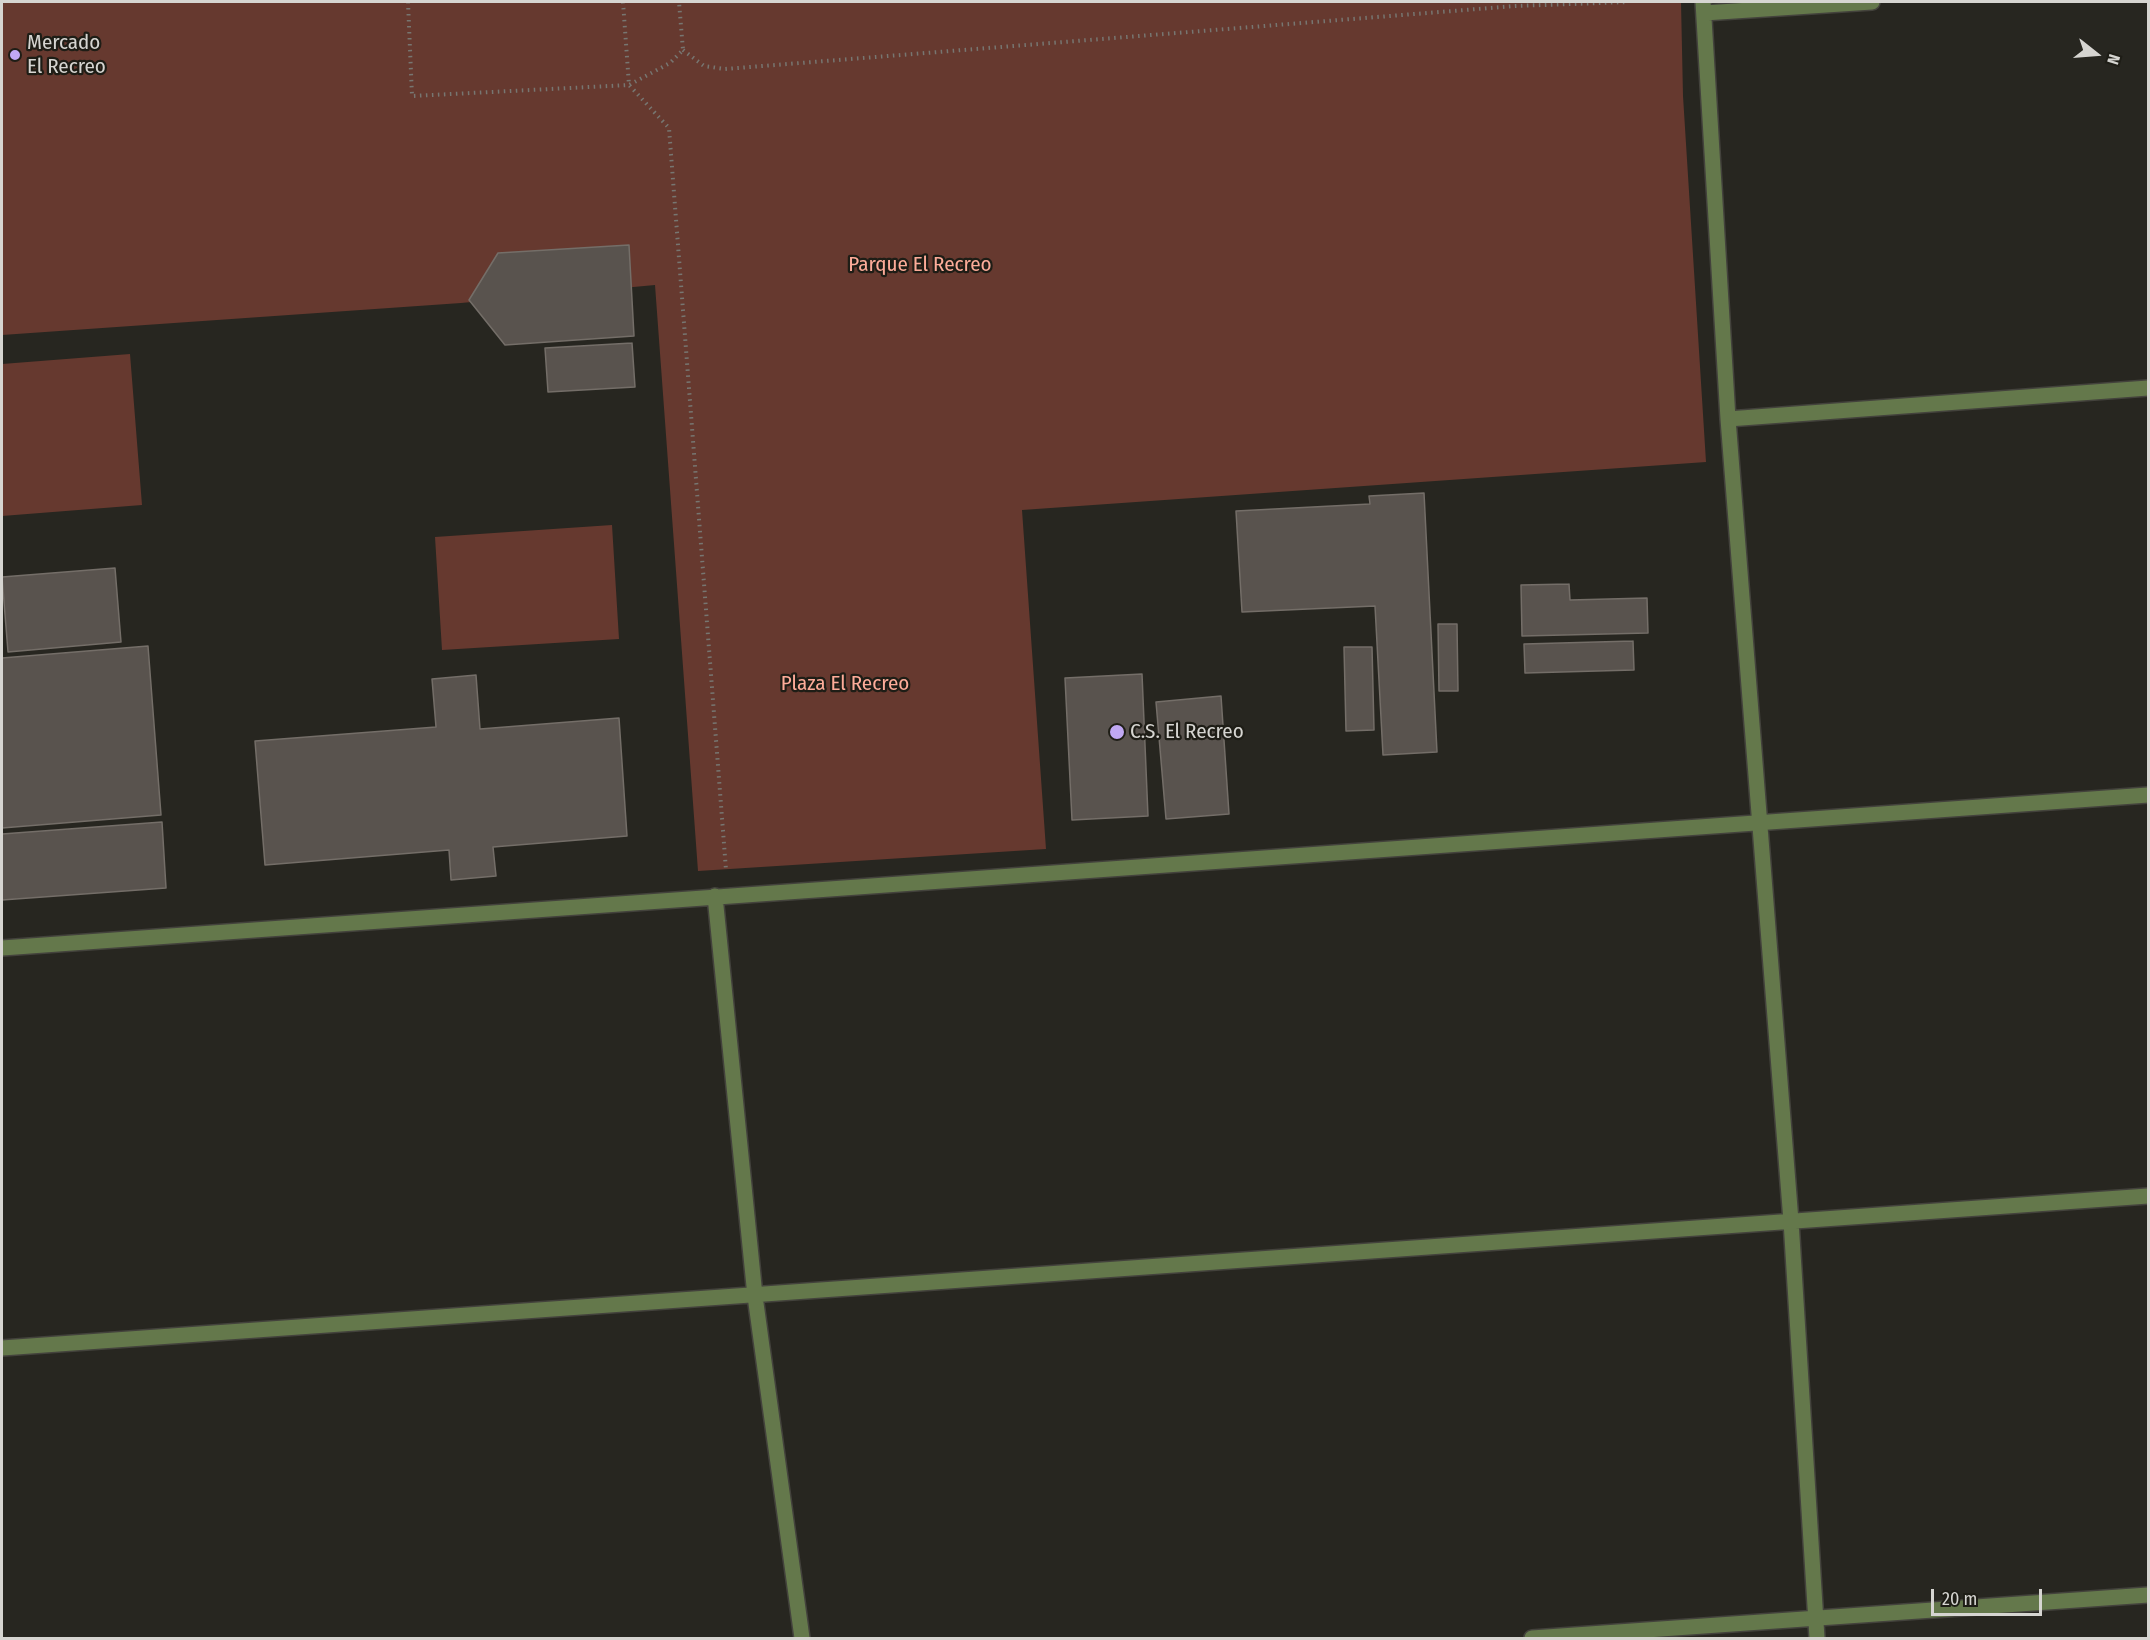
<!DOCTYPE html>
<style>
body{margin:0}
#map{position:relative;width:2150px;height:1640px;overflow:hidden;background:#272620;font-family:"Fira Sans Condensed",sans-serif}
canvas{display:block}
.frame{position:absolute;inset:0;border:3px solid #d6d5d1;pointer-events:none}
.north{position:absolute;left:2066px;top:24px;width:60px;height:60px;-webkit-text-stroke:4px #1e1d16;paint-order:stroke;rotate:107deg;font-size:16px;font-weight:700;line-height:24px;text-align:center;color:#d6d5d1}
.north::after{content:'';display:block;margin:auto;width:21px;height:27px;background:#d6d5d1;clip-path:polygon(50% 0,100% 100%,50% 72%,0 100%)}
.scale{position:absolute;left:1931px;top:1589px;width:111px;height:27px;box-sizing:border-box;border:3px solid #d6d5d1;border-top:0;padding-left:8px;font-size:18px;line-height:21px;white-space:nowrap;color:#d6d5d1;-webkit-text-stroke:4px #1e1d16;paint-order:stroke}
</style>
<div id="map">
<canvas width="2150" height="1640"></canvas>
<div class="frame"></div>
<div class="north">N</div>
<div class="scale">20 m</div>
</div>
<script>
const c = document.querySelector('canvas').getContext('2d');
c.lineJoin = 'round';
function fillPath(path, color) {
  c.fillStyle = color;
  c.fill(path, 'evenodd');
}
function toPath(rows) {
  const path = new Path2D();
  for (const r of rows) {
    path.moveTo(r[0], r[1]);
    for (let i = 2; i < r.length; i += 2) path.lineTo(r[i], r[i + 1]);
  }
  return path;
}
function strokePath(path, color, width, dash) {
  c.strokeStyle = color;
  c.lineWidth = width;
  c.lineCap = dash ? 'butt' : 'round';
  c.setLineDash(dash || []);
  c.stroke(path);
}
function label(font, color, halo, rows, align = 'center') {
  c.font = font + ' "Fira Sans Condensed",sans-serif';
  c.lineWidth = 4.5;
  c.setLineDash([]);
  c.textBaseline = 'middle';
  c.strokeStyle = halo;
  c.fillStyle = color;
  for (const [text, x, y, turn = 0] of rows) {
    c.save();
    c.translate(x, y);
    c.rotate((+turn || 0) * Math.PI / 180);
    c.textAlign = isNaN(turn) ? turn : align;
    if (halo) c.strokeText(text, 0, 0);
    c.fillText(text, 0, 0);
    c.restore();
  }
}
fillPath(toPath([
 [2,2,1681,2,1683,96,1706,462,1022,510,1046,849,698,871,655,285,461,303,2,335],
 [130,354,142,505,2,516,2,364],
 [612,525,619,639,442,650,435,537]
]), '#66392f');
const building = toPath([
 [629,245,634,336,505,345,469,300,498,253,629,245],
 [632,343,635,387,548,392,545,348,632,343],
 [1424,493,1437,752,1383,755,1375,606,1242,612,1236,511,1370,504,1369,496,1424,493],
 [115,568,121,642,8,652,2,577,115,568],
 [1569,584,1570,600,1647,598,1648,633,1522,636,1521,585,1569,584],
 [1438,624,1457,624,1458,691,1439,691,1438,624],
 [1633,641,1634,670,1525,673,1524,644,1633,641],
 [148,646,161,815,2,828,2,658,148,646],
 [1344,647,1372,647,1374,730,1346,731,1344,647],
 [1142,674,1148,816,1072,820,1065,678,1142,674],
 [476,675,480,729,619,718,627,836,493,847,496,876,451,880,449,850,265,865,255,741,436,727,432,679,476,675],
 [1221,696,1229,814,1166,819,1156,702,1221,696],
 [162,822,166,888,2,900,2,834,162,822]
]);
fillPath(building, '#59534e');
strokePath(building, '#746e68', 1.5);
const minor = toPath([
 [1703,2,1728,419,1791,1221,1817,1638],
 [1704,13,1872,2],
 [1728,419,2148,388],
 [715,896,755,1296,802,1638],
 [2,948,2148,795],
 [2,1348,2148,1196],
 [1532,1638,2148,1595]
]);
strokePath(minor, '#43423c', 18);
strokePath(toPath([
 [408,2,412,96,629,85,670,63,683,50,679,2],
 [623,2,629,85,669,128,726,870],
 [683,50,704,66,725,69,1515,6,1628,2]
]), '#777671', 4, [1.5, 4.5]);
strokePath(minor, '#64784b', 15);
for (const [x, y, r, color] of [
 [15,55,6,"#c0a8f3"],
 [1117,732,8,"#c0a8f3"]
]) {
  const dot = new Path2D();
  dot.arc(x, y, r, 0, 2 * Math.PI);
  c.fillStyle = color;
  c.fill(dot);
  strokePath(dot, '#1e1d16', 2);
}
label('21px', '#d6d5d1', '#1e1d16', [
 ["Mercado",27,43],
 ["El Recreo",27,67],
 ["C.S. El Recreo",1130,732]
], 'left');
label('21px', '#fdac99', '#1e1d16', [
 ["Parque El Recreo",920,265],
 ["Plaza El Recreo",845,684]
]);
</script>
